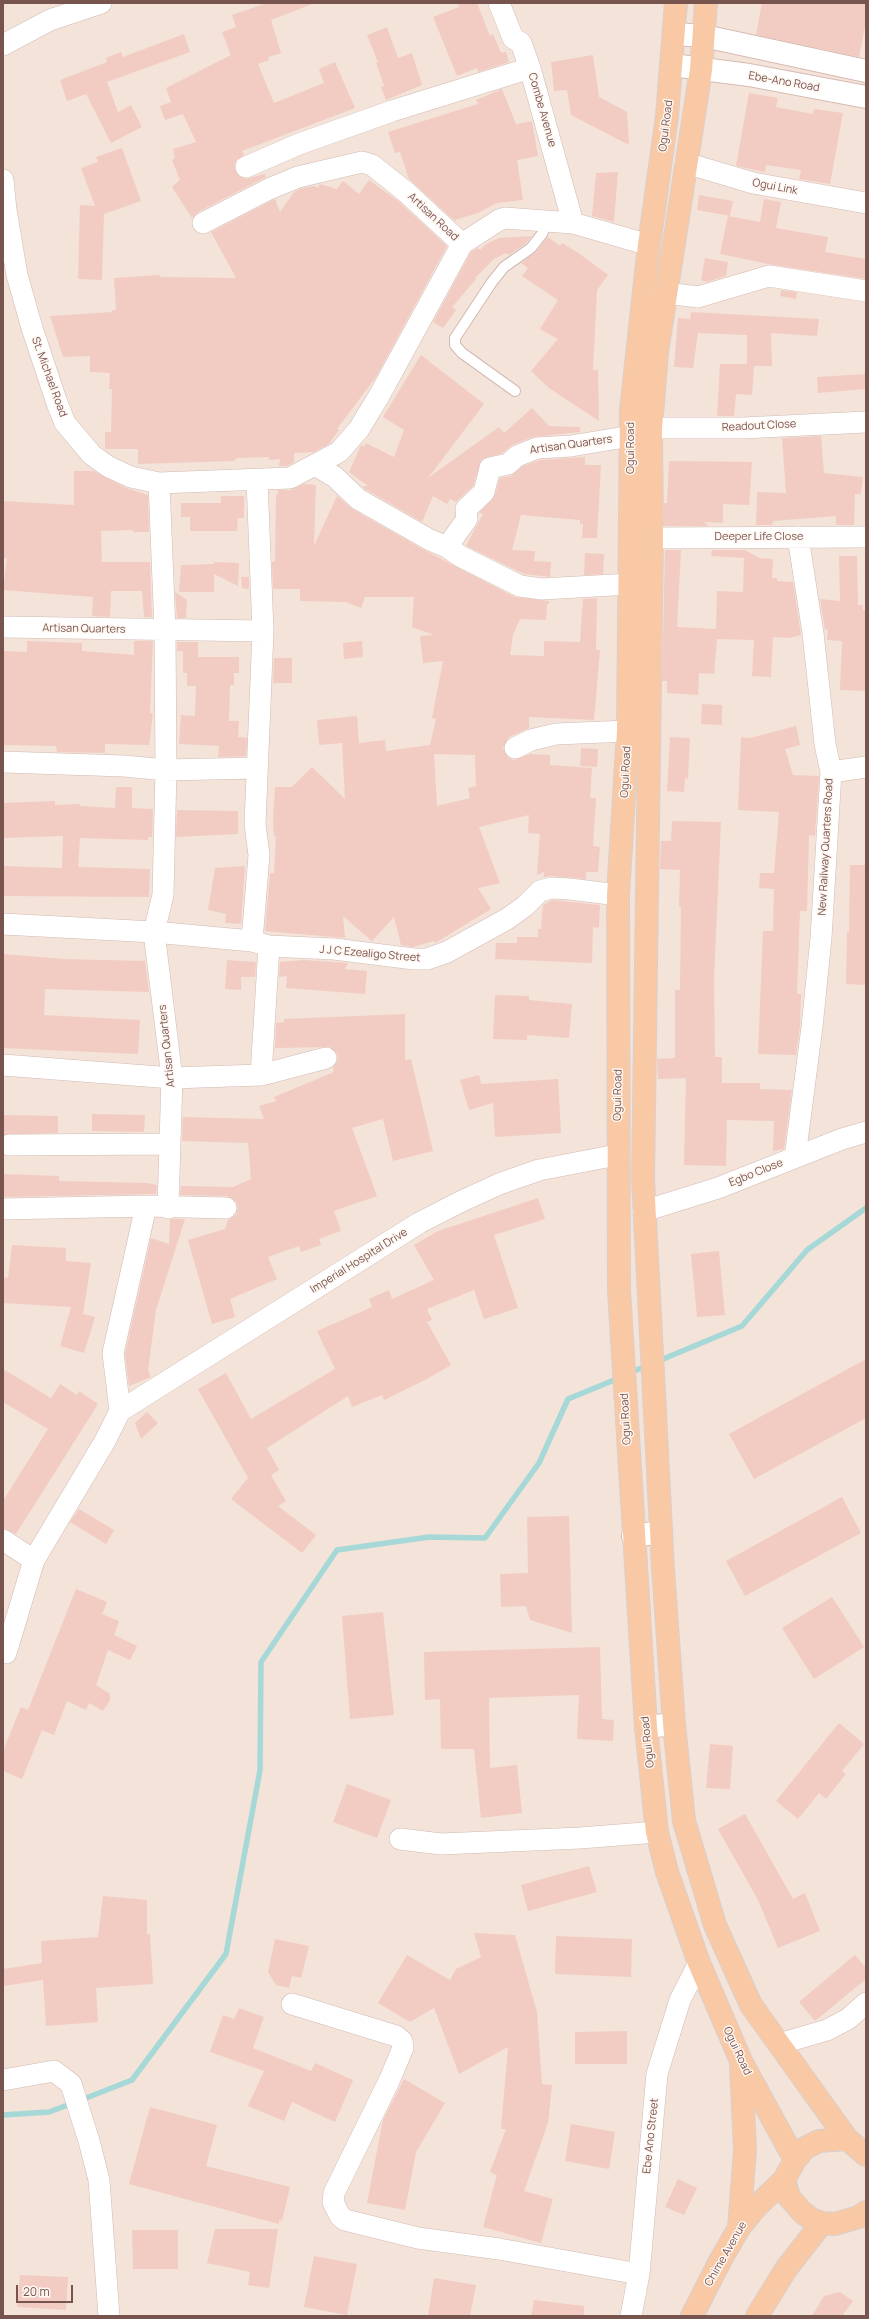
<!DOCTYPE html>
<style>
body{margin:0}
#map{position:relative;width:869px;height:2319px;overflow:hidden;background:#fcf2eb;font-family:Manrope,sans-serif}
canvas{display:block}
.frame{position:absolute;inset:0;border:4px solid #78544e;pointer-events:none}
.scale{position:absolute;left:16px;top:2285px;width:57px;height:18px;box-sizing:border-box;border:2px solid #78544e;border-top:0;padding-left:5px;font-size:12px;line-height:14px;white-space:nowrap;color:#78544e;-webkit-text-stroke:3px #fff7f2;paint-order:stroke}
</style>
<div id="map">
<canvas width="869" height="2319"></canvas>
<div class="frame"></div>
<div class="scale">20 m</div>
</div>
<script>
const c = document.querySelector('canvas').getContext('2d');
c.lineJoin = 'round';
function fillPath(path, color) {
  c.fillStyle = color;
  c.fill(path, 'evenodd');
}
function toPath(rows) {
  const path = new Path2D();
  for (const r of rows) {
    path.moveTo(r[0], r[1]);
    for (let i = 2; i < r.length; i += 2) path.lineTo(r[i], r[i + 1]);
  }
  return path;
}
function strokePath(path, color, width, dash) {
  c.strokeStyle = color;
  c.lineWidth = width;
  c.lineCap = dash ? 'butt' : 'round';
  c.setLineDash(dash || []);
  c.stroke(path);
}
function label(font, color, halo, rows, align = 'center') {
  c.font = font + ' Manrope,sans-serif';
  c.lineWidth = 3;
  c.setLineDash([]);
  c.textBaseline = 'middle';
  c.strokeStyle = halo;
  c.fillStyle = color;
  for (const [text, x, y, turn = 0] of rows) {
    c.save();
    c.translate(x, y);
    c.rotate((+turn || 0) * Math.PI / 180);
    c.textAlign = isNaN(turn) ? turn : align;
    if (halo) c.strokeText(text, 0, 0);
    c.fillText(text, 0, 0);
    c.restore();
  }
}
fillPath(toPath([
 [3,3,866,3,866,2316,3,2316]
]), '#f4e3d9');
strokePath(toPath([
 [656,1362,742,1326,807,1250,866,1208],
 [629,1373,649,1365],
 [81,2100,132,2080,226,1954,260,1770,261,1662,337,1550,429,1537,485,1538,539,1463,568,1399,619,1378],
 [3,2115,49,2112,73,2103]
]), '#a5d8d6', 5.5);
fillPath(toPath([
 [267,3,312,4,271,20,281,53,268,57,269,60,258,64,274,103,324,83,319,69,335,62,355,108,242,151,244,155,237,160,234,165,239,176,245,179,265,174,266,177,198,212,192,218,172,187,180,180,172,160,175,158,173,149,196,142,183,114,165,120,160,106,171,102,166,88,231,55,222,32,236,27,232,15],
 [458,3,477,3,490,36,493,34,501,53,506,52,509,62,478,72,477,68,457,76,433,17,459,7],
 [762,3,866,3,866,22,859,57,756,35],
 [387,27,398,58,412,53,422,85,386,100,381,87,384,86,376,63,378,62,367,35],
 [184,34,190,52,107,82,118,112,131,105,142,127,111,143,86,94,67,101,60,80,107,62,106,58,121,52,123,57],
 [593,55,599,97,627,112,629,145,571,115,567,90,554,91,551,62],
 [502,89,516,124,532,121,538,156,517,160,523,200,497,203,478,213,455,220,457,223,409,179,400,152,395,153,388,132,478,104,476,100],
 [749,93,778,98,776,107,813,114,814,109,843,113,830,184,799,179,801,170,766,165,765,172,736,166],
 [122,148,141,201,104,214,102,280,78,279,80,205,95,206,81,168,98,162,96,157],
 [618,172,614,222,592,216,596,173],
 [369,180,398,201,447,246,376,377,337,429,339,430,329,444,314,452,294,453,294,462,287,466,279,466,280,459,269,460,269,457,237,458,234,461,138,464,138,449,105,449,105,432,111,432,112,389,109,389,110,373,90,372,90,356,63,357,50,316,112,312,112,310,116,310,114,278,160,275,160,277,236,278,211,232,275,199,280,212,294,192,302,188,314,186,318,188,320,184,337,189,343,181,359,194],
 [699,195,733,201,730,216,697,210],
 [764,199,781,202,776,228,828,237,825,252,866,259,866,279,773,265,720,254,728,216,760,222],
 [532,236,526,243,509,255,506,253,494,259,475,278,476,279,452,307,456,310,443,328,433,322,471,252,478,248,480,250,486,244,499,238],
 [548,237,560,246,562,243,577,252,608,275,597,290,593,370,598,370,599,421,549,388,531,371,558,339,540,329,558,300,522,276,528,268,521,263,536,252],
 [705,258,728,262,726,276,707,282,701,280],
 [781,290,797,292,796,299,780,296],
 [691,312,819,319,817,336,771,333,772,366,754,366,752,395,736,394,734,416,717,416,720,364,747,364,747,335,698,333,693,368,674,367,678,318,690,319],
 [421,355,484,404,428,478,499,427,504,433,532,408,549,426,580,427,580,432,533,437,512,445,502,453,482,459,473,486,456,502,450,499,447,504,433,496,422,522,365,489,362,486,368,486,349,472,361,445,364,447,366,443,394,457,404,430,383,417],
 [866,374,866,389,818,393,817,377],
 [821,436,824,473,863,477,861,494,855,494,854,525,836,525,836,516,773,521,772,525,756,525,757,492,786,493,782,438],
 [585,457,585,465,601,465,597,538,582,538,583,524,580,524,580,520,521,515,512,550,535,551,534,561,551,562,550,577,524,574,466,546,483,514,479,513,495,495,500,478,511,476,523,466,540,460],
 [669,461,752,462,749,505,723,504,723,523,704,522,709,526,664,526,664,503,667,503],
 [74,471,94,471,126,488,148,495,149,532,133,532,133,530,101,531,102,562,150,562,152,617,144,617,142,591,111,591,110,617,92,616,93,597,3,590,7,558,3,558,3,501,74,505],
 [303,484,316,485,314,546,337,496,352,509,424,550,515,597,549,601,549,604,547,604,546,620,520,619,513,635,510,655,544,656,544,641,580,642,583,599,597,598,596,650,600,650,594,720,529,717,529,728,509,737,503,748,508,758,514,760,530,754,550,755,550,765,592,768,590,798,596,798,593,846,600,847,598,872,586,872,586,879,552,876,544,877,544,872,537,875,540,834,528,833,529,815,479,827,500,883,478,888,491,909,435,943,434,941,413,947,401,945,394,917,372,941,343,916,345,938,265,931,270,873,274,873,276,836,274,836,273,820,275,787,292,787,312,767,345,799,342,743,319,745,317,720,357,716,359,743,385,740,386,751,430,745,436,719,432,718,443,661,423,663,420,636,434,635,412,627,414,597,365,597,361,608,346,602,300,601,300,589,273,589,272,562,275,562,276,495,278,494,278,490,291,490],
 [434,754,475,755,476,786,468,788,470,798,437,806],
 [221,496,244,496,244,518,238,518,237,531,190,531,190,517,181,517,181,503,221,503],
 [665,550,681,550,677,627,716,629,717,591,743,592,744,558,711,556,712,550,745,550,759,558,773,559,772,578,777,578,777,581,793,582,801,635,789,638,773,637,771,677,752,676,754,640,717,639,714,674,699,673,698,695,667,693,667,681,662,681],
 [585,553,604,554,603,574,584,575],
 [839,556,857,556,858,605,863,605,863,610,866,610,866,691,840,690,842,641,827,640,828,629,825,630,820,599,840,601],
 [214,562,239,563,238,586,214,574,214,592,179,592,181,565,214,564],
 [241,577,249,577,249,589,242,588],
 [175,592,187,600,186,618,177,618],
 [27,641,82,643,82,651,134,655,134,641,153,641,150,713,153,713,149,745,105,744,105,753,57,752,56,746,3,745,3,651,27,652],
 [362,641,363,657,344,659,343,643],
 [177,642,198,642,198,657,239,657,239,673,234,673,234,685,230,685,229,721,239,721,238,737,247,738,246,756,218,757,219,746,179,744,181,715,195,716,196,686,187,686,187,673,183,673,183,651,177,651],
 [274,658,292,658,292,683,273,683],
 [702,704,722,705,722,725,701,724],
 [796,726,800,745,785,749,793,775,819,776,815,836,809,835,807,911,800,911,797,994,801,994,800,1026,796,1055,758,1054,763,931,773,931,774,889,759,888,760,873,774,873,779,812,738,810,741,737,750,738],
 [670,737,690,738,688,779,685,778,684,792,667,791],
 [581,748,598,749,597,767,580,766],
 [116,787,132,787,132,808,153,809,152,837,148,837,148,840,80,838,78,867,150,869,149,897,3,896,3,866,62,868,63,836,3,838,3,803,55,801,55,805,80,804,80,806,115,808],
 [177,810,238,811,238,834,176,837],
 [672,821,721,822,714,979,715,1057,722,1057,722,1083,760,1083,760,1089,792,1090,784,1149,773,1151,774,1121,727,1120,726,1166,684,1165,686,1078,658,1079,657,1059,675,1058,675,990,680,990,681,907,679,906,680,870,660,869,661,841,671,841],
 [850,865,866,865,866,985,846,984,847,932,849,932],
 [245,866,241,924,225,923,226,914,208,910,215,868],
 [552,900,600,905,599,928,593,927,592,963,495,959,496,943,517,943,517,937,538,937,538,929,541,929,543,905],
 [3,954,64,959,145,961,149,992,45,989,44,1015,140,1020,138,1054,3,1048],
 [227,960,256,962,255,977,241,977,241,990,225,989],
 [304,960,348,963,345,969,367,971,365,994,286,988,287,976,279,977,280,962],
 [495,995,529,996,529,1000,572,1004,569,1038,527,1035,527,1040,493,1039],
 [405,1014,405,1060,411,1059,433,1151,393,1161,383,1119,352,1128,377,1196,334,1211,341,1231,319,1239,321,1245,301,1252,299,1246,268,1257,277,1279,230,1299,235,1317,212,1324,188,1240,225,1229,228,1220,236,1215,238,1208,236,1202,227,1196,180,1195,181,1186,233,1187,251,1179,248,1143,182,1141,183,1117,264,1119,259,1106,276,1101,274,1097,334,1072,333,1067,337,1062,338,1055,330,1047,275,1048,276,1023,284,1022,284,1019],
 [479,1075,481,1084,558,1079,561,1133,495,1137,493,1103,469,1110,460,1080],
 [92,1114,145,1115,144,1132,92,1131],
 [3,1115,58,1116,58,1133,3,1135],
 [3,1174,59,1176,59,1181,147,1183,157,1185,156,1194,3,1197],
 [538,1198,545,1219,494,1235,518,1308,484,1319,474,1290,427,1309,432,1320,427,1322,451,1365,425,1380,384,1400,382,1395,352,1407,348,1396,267,1448,279,1470,271,1475,286,1501,278,1506,316,1535,302,1553,231,1499,248,1478,198,1389,226,1373,251,1419,335,1369,317,1331,372,1307,369,1299,389,1290,392,1299,434,1280,414,1245,438,1231],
 [170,1219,185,1219,156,1310,148,1370,151,1377,129,1386,125,1354,151,1238,169,1244],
 [12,1245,66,1248,66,1261,91,1263,83,1314,95,1317,84,1353,60,1346,71,1307,3,1303,3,1277,8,1278],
 [719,1251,725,1315,697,1317,691,1254],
 [866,1359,866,1418,754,1479,729,1434],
 [3,1369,51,1398,60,1384,77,1395,79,1391,98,1404,16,1534,3,1528,3,1501,48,1429,3,1402],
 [147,1412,158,1423,141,1439,135,1423],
 [842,1497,861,1533,745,1596,726,1561],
 [79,1509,114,1530,106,1544,70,1522],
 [569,1516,572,1633,530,1620,526,1606,501,1607,500,1574,528,1573,527,1517],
 [76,1589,107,1602,102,1614,119,1621,114,1635,137,1646,130,1660,108,1650,96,1685,110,1694,110,1700,103,1711,89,1703,86,1710,67,1701,54,1735,42,1730,22,1779,3,1771,3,1751,21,1707,28,1710],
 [832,1597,864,1647,814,1679,782,1628],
 [383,1612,394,1715,350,1719,342,1616],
 [600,1647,602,1719,614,1720,613,1741,577,1739,579,1695,489,1698,490,1768,517,1765,522,1813,481,1818,474,1749,441,1749,440,1699,425,1700,424,1652],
 [839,1723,864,1744,842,1771,846,1774,826,1799,819,1793,798,1819,776,1801],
 [710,1744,733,1746,730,1789,706,1788],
 [347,1784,391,1800,377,1838,333,1822],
 [745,1814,793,1899,805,1893,820,1931,778,1948,758,1900,718,1829],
 [589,1866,597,1892,528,1911,521,1885],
 [103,1896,147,1900,147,1934,150,1934,153,1984,96,1988,98,2022,46,2026,43,1980,3,1986,3,1969,42,1963,41,1941,98,1937],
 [474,1933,515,1935,537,2012,542,2084,552,2085,548,2123,524,2191,553,2199,541,2243,483,2227,497,2175,490,2172,506,2129,501,2129,508,2047,459,2074,434,2008,410,2022,378,2003,407,1955,450,1980,456,1969,481,1957],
 [556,1936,632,1939,631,1977,555,1974],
 [275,1939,309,1946,301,1978,292,1976,289,1988,276,1985,268,1972],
 [855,1955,866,1968,866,1979,815,2021,799,2002],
 [239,2008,264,2017,253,2048,311,2071,315,2063,353,2080,335,2122,292,2102,284,2121,248,2106,264,2071,210,2052,223,2015,234,2019],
 [627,2031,627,2064,575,2064,575,2032],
 [404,2079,445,2103,416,2152,405,2210,367,2203,383,2120],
 [150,2107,217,2125,206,2166,290,2187,282,2221,279,2220,279,2224,129,2184],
 [571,2124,615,2132,609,2169,565,2161],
 [678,2179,697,2188,684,2215,665,2207],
 [215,2229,278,2229,269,2288,248,2285,250,2272,207,2263],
 [132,2230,178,2230,178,2269,133,2269],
 [314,2256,357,2264,347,2315,304,2307],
 [20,2275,68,2277,66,2310,17,2307],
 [434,2278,476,2285,470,2316,428,2316],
 [840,2292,853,2301,842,2316,812,2316,824,2296],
 [534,2300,584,2306,584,2316,531,2316]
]), '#f2ccc3');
const service = toPath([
 [515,391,462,353,455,345,455,338,492,282,504,267,531,248,542,234,548,220]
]);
const minor = toPath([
 [499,3,513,38,521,43,530,68,573,223],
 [3,45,50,20,101,3],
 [686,163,753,183,866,203],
 [246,167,299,144,392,111,530,68],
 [3,180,6,210,17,275,32,328,57,403,65,423,92,455,109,467,131,477,159,483,290,478,339,452,359,429,379,396,462,244,499,220,505,218,573,223,649,245],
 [203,223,269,189,298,177,362,162,372,165,406,192,462,244],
 [666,293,698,297,769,276,866,291],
 [651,428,743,428,866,422],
 [315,465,335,477,358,499,430,540,447,547,460,556,520,586,542,589,631,584],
 [159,483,165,630,166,770,163,895,154,932,172,1078,168,1208],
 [652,538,866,537],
 [447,547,467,519,466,509,484,492,490,468,508,464,517,456,537,448,571,446,631,436],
 [3,627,263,631],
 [515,748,531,740,556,734,628,731],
 [3,762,124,766,166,770,257,768],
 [831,772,866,767],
 [3,924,154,932,252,941,259,855,255,824,263,631,257,480],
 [252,941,269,946,334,949,414,959,427,959,447,952,507,919,525,906,540,891,551,888,570,889,618,895],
 [269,946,261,1075,326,1058],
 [3,1065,172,1078,261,1075],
 [9,1145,170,1144],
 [795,1157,812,1027,821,938,831,772,825,744,813,633,798,537],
 [3,1209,146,1206,226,1208],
 [644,1211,718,1188,842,1139,866,1132],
 [120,1411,419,1223,460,1202,499,1184,539,1170,617,1155],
 [3,1540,34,1560],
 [6,1653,34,1560,105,1441,120,1411,113,1353,146,1206],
 [400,1839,441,1844,580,1838,657,1832],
 [292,2004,396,2036,402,2041,403,2048,389,2081,334,2193,333,2202,340,2216,345,2220,418,2238,499,2249,639,2274],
 [779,2044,827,2030,848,2019,866,2003],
 [3,2080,54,2071,71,2084,89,2141,99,2180,109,2316],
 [631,2316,639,2274,657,2074,680,2000,699,1963]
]);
const secondary = toPath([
 [675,34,704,36,866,71],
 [672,65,749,75,866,97],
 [633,1536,661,1532],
 [646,1727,674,1724]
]);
const primary = toPath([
 [676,3,667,116,649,245,631,410,628,731,618,895,619,1290,646,1727,657,1832,667,1872,699,1963,741,2061,795,2160],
 [706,3,701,70,657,352,651,428,652,538,643,1179,663,1569,674,1724,684,1821,715,1925,751,2005,847,2139],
 [866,2155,847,2139,819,2141,805,2148,795,2160,784,2180,789,2197,802,2212,811,2219,822,2223,835,2224,859,2217,866,2212],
 [739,2228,745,2149,741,2068],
 [692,2316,720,2261,739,2228,756,2207,784,2180],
 [757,2316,786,2269,822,2223]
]);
strokePath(service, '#d2bab3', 12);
strokePath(minor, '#d2bab3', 22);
strokePath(secondary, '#d7bbb3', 24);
strokePath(primary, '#d9cfcd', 24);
strokePath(service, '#fff', 10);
strokePath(minor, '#fff', 21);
strokePath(secondary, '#fff', 22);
strokePath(primary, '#f9c9a6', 22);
label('11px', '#78544e', '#fff7f2', [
 ["Ebe-Ano Road",784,82,10],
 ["Combe Avenue",542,110,74],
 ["Ogui Road",666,126,-83],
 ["Ogui Link",775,187,11],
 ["Artisan Road",433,217,43],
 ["St. Michael Road",49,377,70],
 ["Readout Close",759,426,-3],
 ["Artisan Quarters",571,445,-8],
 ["Ogui Road",631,448,-90],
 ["Deeper Life Close",759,537],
 ["Artisan Quarters",84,629,1],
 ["Ogui Road",626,772,-87],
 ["New Railway Quarters Road",826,847,-87],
 ["J J C Ezealigo Street",370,954,5],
 ["Artisan Quarters",167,1046,-96],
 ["Ogui Road",618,1095,-89],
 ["Egbo Close",756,1173,-22],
 ["Imperial Hospital Drive",359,1261,-32],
 ["Ogui Road",626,1419,-93],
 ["Ogui Road",648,1742,-96],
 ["Ogui Road",737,2051,65],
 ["Ebe Ano Street",651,2136,-84],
 ["Chime Avenue",726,2254,-60]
]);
</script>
